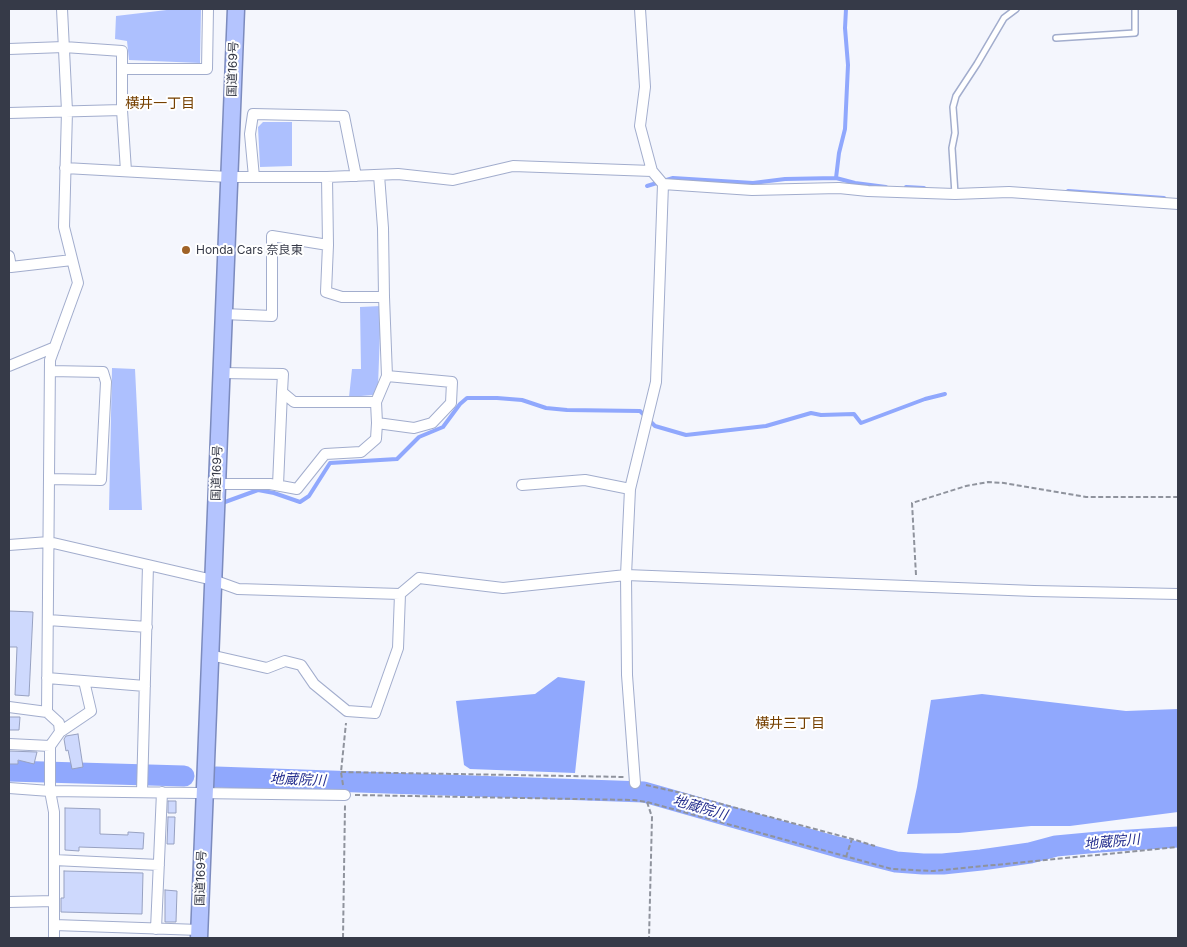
<!DOCTYPE html>
<meta charset="utf-8">
<style>
body{margin:0}
#map{position:relative;width:1187px;height:947px;overflow:hidden;background:#f4f6fd;font-family:Inter,sans-serif}
canvas{display:block}
.frame{position:absolute;inset:0;border:10px solid #363a48;pointer-events:none}
</style>
<div id="map">
<canvas width="1187" height="947"></canvas>
<div class="frame"></div>
</div>
<script>
const c = document.querySelector('canvas').getContext('2d');
c.lineJoin = 'round';
function fillPath(path, color) {
  c.fillStyle = color;
  c.fill(path, 'evenodd');
}
function toPath(rows) {
  const path = new Path2D();
  for (const r of rows) {
    path.moveTo(r[0], r[1]);
    for (let i = 2; i < r.length; i += 2) path.lineTo(r[i], r[i + 1]);
  }
  return path;
}
function strokePath(path, color, width, dash) {
  c.strokeStyle = color;
  c.lineWidth = width;
  c.lineCap = dash ? 'butt' : 'round';
  c.setLineDash(dash || []);
  c.stroke(path);
}
function label(font, color, halo, rows, align = 'center') {
  c.font = font + ' Inter,"Noto Sans JP",sans-serif';
  c.lineWidth = 4;
  c.setLineDash([]);
  c.textBaseline = 'middle';
  c.strokeStyle = halo;
  c.fillStyle = color;
  for (const [text, x, y, turn = 0] of rows) {
    c.save();
    c.translate(x, y);
    c.rotate((+turn || 0) * Math.PI / 180);
    c.textAlign = isNaN(turn) ? turn : align;
    if (halo) c.strokeText(text, 0, 0);
    c.fillText(text, 0, 0);
    c.restore();
  }
}
fillPath(toPath([
 [175,9,201,9,200,63,129,60,127,41,115,39,116,16],
 [263,122,292,122,292,166,260,167,258,127],
 [381,306,378,386,373,395,349,397,352,369,361,369,360,307],
 [112,368,135,369,142,510,109,510]
]), '#adc0fe');
fillPath(toPath([
 [558,677,585,681,575,773,470,769,464,765,456,701,535,694],
 [982,694,1126,711,1178,709,1178,812,1070,826,1031,826,959,833,907,834,917,787,931,700]
]), '#90a8fd');
strokePath(toPath([
 [836,178,839,153,845,129,848,65,845,28,846,9],
 [647,186,673,178,753,183,785,179,836,178,855,183,886,187],
 [906,187,924,188],
 [1068,191,1164,198],
 [225,502,258,490,274,493,300,502,309,496,330,463,397,459,419,437,443,427,460,404,467,398,497,398,522,400,546,408,567,410,640,411,655,426,686,435,766,426,811,413,821,415,854,414,861,423,925,399,945,394]
]), '#90a8fd', 4);
strokePath(toPath([
 [9,771,184,776],
 [216,777,644,792,837,847,896,862,923,864,943,864,981,860,1030,853,1056,846,1099,842,1178,837]
]), '#90a8fd', 21);
const building = toPath([
 [9,611,33,612,29,696,15,695,17,647,9,647,9,611],
 [9,717,20,717,19,730,9,730,9,717],
 [78,734,83,767,72,769,68,750,66,751,64,739,66,736,78,734],
 [9,751,37,752,34,764,18,760,18,764,9,764,9,751],
 [168,801,176,801,176,813,168,813,168,801],
 [65,808,100,809,100,834,128,835,128,832,144,833,143,849,79,847,79,851,65,850,65,808],
 [168,817,175,817,174,844,167,844,168,817],
 [64,871,143,873,142,914,61,912,61,898,64,898,64,871],
 [165,890,177,891,176,922,165,922,165,890]
]);
fillPath(building, '#ced9fd');
strokePath(building, '#97a1c1', 1);
const service = toPath([
 [1056,38,1135,33,1135,9],
 [955,194,952,148,955,133,953,107,956,96,977,64,1004,18,1016,9]
]);
const minor = toPath([
 [9,49,64,47,122,51,122,110,126,171],
 [122,69,207,69,208,9],
 [9,113,122,110],
 [65,168,229,177,327,177,398,174,453,180,513,166,652,171],
 [379,175,383,228,384,297],
 [254,177,250,134,253,114,344,116,356,176],
 [663,184,752,190,839,188,868,191,955,194,1009,192,1178,204],
 [9,256,11,267,72,260],
 [223,314,272,316,272,236,328,245],
 [9,366,55,347],
 [221,373,283,374,282,392,294,402,376,402],
 [377,423,414,428,432,423,451,403,452,382,387,376],
 [50,479,101,480,106,382,103,372,50,371],
 [217,484,270,484,297,489,325,454,361,452,376,439,377,423,376,402,387,376,384,297,342,297,326,292,328,245,327,177],
 [278,485,282,392],
 [522,485,585,480,630,489],
 [9,545,49,542,213,580,238,589,400,594,419,578,503,588,626,575,1034,591,1178,594],
 [48,620,147,627],
 [210,655,267,668,285,661,301,665,314,684,347,711,375,713,398,648,400,594],
 [47,678,145,686],
 [9,707,47,712],
 [60,732,91,711,84,681],
 [9,744,50,746],
 [635,783,627,675,626,575,630,489,656,382,663,184,652,171,640,126,645,87,640,9],
 [9,788,50,791,345,795],
 [142,792,148,565],
 [54,860,159,865],
 [9,902,54,901],
 [54,925,200,930],
 [156,929,162,792],
 [54,938,54,812,50,791,50,746,60,732,59,723,47,712,50,360,78,283,64,227,67,111,62,9]
]);
const trunk = toPath([
 [199,938,236,9]
]);
strokePath(service, '#a2adcd', 8);
strokePath(minor, '#a2adcd', 12);
strokePath(trunk, '#7c8bbe', 19);
strokePath(toPath([
 [916,575,912,503,966,486,988,482,1004,483,1086,497,1178,497],
 [341,772,625,777],
 [343,785,341,772,346,723],
 [646,785,677,792,852,839,875,846],
 [355,795,634,800,647,802,892,869,933,871,1178,847],
 [647,802,652,817,649,938],
 [846,857,852,839],
 [343,938,345,805]
]), '#8f939d', 2, [5, 2.5]);
strokePath(service, '#fff', 5);
strokePath(minor, '#fff', 10);
strokePath(trunk, '#b4c4fe', 16);
for (const [x, y, r, color] of [
 [186,250,5,"#a06327"]
]) {
  const dot = new Path2D();
  dot.arc(x, y, r, 0, 2 * Math.PI);
  c.fillStyle = color;
  c.fill(dot);
  strokePath(dot, '#fff', 2);
}
label('12px', '#363a48', '#fff', [
 ["国道169号",233,69,-88],
 ["国道169号",217,473,-88],
 ["国道169号",201,878,-88]
]);
label('12px', '#363a48', '#fff', [
 ["Honda Cars 奈良東",196,250]
], 'left');
label('14px', '#764000', '#fff', [
 ["横井一丁目",160,104],
 ["横井三丁目",790,724]
]);
label('italic 14px', '#252f8f', '#fff', [
 ["地蔵院川",298,780,2],
 ["地蔵院川",700,808,16],
 ["地蔵院川",1112,842,-5]
]);
</script>
